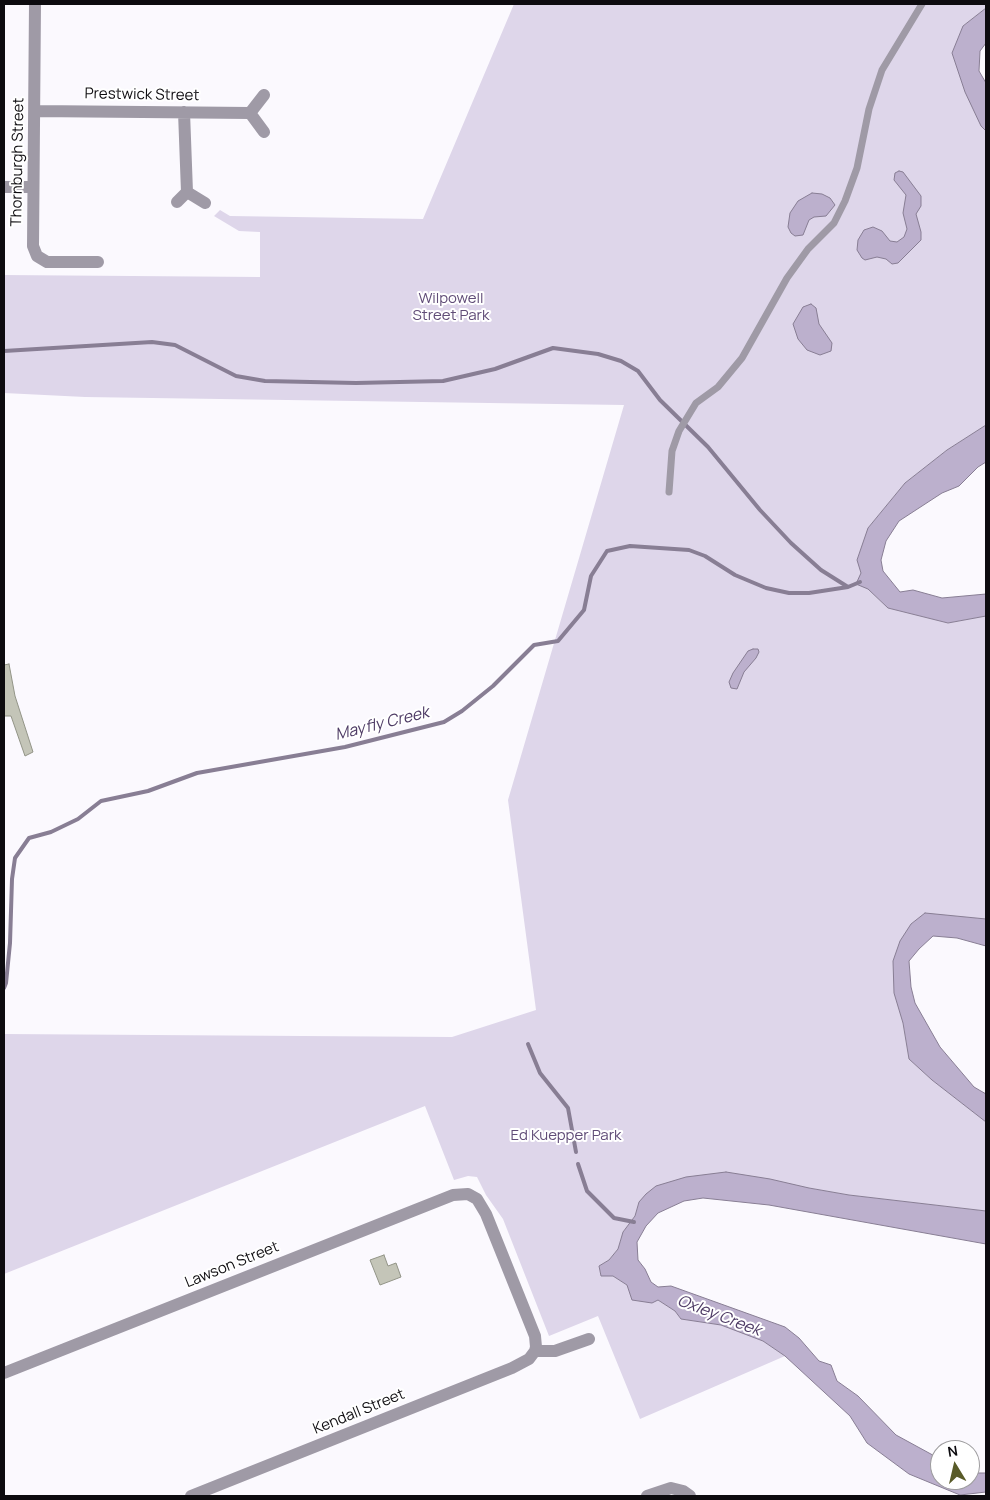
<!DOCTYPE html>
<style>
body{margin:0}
#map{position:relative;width:990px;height:1500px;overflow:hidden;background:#fbf9fe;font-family:Manrope,sans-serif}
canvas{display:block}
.frame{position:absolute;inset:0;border:5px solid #0d0b0f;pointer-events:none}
.north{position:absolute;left:930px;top:1440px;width:50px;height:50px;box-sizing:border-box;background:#fff;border:1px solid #9e9d9f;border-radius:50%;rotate:351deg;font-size:14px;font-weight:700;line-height:20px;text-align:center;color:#0d0b0f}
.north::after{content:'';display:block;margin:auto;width:18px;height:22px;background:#595b29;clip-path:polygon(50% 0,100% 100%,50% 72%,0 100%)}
</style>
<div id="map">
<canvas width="990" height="1500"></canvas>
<div class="frame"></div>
<div class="north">N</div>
</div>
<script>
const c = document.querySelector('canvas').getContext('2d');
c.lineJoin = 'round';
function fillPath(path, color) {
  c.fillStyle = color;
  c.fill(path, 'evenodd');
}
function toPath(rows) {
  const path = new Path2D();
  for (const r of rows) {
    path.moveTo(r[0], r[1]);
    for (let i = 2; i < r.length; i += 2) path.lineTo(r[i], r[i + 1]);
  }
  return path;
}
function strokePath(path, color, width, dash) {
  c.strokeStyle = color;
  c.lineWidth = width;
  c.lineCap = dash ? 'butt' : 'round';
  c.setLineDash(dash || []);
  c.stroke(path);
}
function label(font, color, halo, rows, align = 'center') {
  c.font = font + ' Manrope,sans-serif';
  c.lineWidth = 4;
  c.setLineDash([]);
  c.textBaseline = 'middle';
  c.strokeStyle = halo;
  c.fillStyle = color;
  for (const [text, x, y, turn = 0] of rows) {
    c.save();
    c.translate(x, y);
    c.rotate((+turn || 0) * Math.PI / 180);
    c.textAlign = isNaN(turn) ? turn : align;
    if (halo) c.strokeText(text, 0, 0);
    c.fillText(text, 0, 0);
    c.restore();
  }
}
fillPath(toPath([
 [514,4,986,4,986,8,963,26,981,126,986,131,986,425,947,450,905,483,868,528,868,589,888,608,948,623,986,616,986,919,925,914,911,924,903,1023,909,1059,932,1080,986,1122,986,1211,849,1195,809,1188,639,1202,635,1216,623,1232,618,1249,609,1260,599,1266,601,1276,613,1276,627,1285,658,1300,675,1311,681,1319,721,1325,740,1331,763,1341,785,1356,640,1419,598,1316,549,1336,503,1219,486,1195,477,1177,468,1176,454,1180,425,1106,4,1274,4,1034,452,1037,536,1010,508,800,624,405,85,397,4,393,4,275,260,277,260,232,239,231,214,216,220,210,230,216,423,219]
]), '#ded6ea');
const water = toPath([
 [986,8,986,43,980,51,979,71,986,83,986,131,981,126,965,92,952,53,963,26,986,8],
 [899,171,903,172,921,196,921,206,916,214,921,232,921,240,898,263,892,264,886,259,877,257,865,260,862,258,857,250,858,240,864,230,873,227,882,231,890,241,897,242,904,237,907,229,903,213,906,195,894,180,895,173,899,171],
 [812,193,822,194,830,198,835,205,826,216,814,217,809,220,803,235,795,236,791,233,788,227,790,213,798,201,812,193],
 [811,304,816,308,819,324,832,343,831,351,820,355,807,350,798,339,793,324,803,307,811,304],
 [986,425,986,462,978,467,959,486,942,493,899,521,886,541,881,560,883,571,900,592,913,590,942,598,986,594,986,616,948,623,888,608,868,589,856,584,861,573,857,560,868,528,905,483,947,450,986,425],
 [753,649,758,649,759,652,756,658,744,672,737,689,731,688,729,682,733,673,748,651,753,649],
 [925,913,986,919,986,946,957,938,933,936,919,949,909,961,911,987,915,1003,940,1047,974,1087,986,1094,986,1122,932,1080,909,1059,903,1023,894,993,893,961,900,941,911,924,925,913],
 [726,1172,770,1179,809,1188,849,1195,986,1211,986,1244,769,1205,703,1198,684,1201,658,1213,646,1226,637,1242,638,1260,645,1269,651,1282,658,1287,671,1286,785,1327,799,1338,819,1361,831,1365,837,1381,858,1396,896,1435,940,1459,940,1480,970,1480,970,1473,986,1473,986,1492,960,1495,909,1474,867,1443,850,1416,785,1356,763,1341,721,1325,681,1319,675,1311,658,1300,652,1303,632,1300,627,1285,613,1276,601,1276,599,1266,609,1260,618,1249,623,1232,635,1216,639,1202,646,1194,656,1186,686,1177,726,1172]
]);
fillPath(water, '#bcb0cd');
strokePath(water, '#887e94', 1);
strokePath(toPath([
 [4,351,152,342,175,345,236,376,265,381,356,383,443,381,495,369,553,348,598,354,621,361,638,371,660,400,708,447,760,510,791,543,821,570,848,587],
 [4,988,6,983,10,943,12,879,15,858,29,838,51,832,78,819,101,801,148,791,197,773,345,747,444,722,462,711,493,686,534,645,558,641,584,610,591,576,607,551,630,546,689,550,705,556,735,575,766,588,789,593,809,593,848,587,860,582],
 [528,1044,540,1073,568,1108,576,1152],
 [578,1164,587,1191,614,1218,634,1222]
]), '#887e94', 4);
const building = toPath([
 [9,664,15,696,33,752,25,756,11,716,4,716,4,665,9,664],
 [384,1255,388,1266,396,1263,401,1277,380,1285,370,1260,384,1255]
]);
fillPath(building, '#c4c5b8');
strokePath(building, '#929487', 1);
strokePath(toPath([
 [669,492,672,451,679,431,696,403,718,387,742,358,787,278,808,249,834,223,845,201,857,168,869,109,882,70,922,4]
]), '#9f9aa6', 7);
strokePath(toPath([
 [35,4,33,246,37,256,47,262,98,262],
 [264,95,250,113,264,132],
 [35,111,250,113],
 [184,112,187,192],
 [4,187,33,187],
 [177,202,187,192,205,203],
 [535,1351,555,1351,589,1339],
 [4,1373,453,1195,468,1194,477,1199,486,1214,535,1336,536,1347,535,1351,529,1359,512,1368,191,1496],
 [647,1496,671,1488,683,1491,690,1496]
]), '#9f9aa6', 12);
label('15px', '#0d0b0f', '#fff', [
 ["Prestwick Street",142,95,1],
 ["Thornburgh Street",18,162,-89],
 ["Lawson Street",232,1265,-22],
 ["Kendall Street",359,1412,-22]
]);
label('15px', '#614d78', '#fff', [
 ["Wilpowell",451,299],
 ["Street Park",451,316],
 ["Ed Kuepper Park",566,1136]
]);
label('italic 16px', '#4e3b65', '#fff', [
 ["Mayfly Creek",382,724,-14],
 ["Oxley Creek",719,1316,21]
]);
</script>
